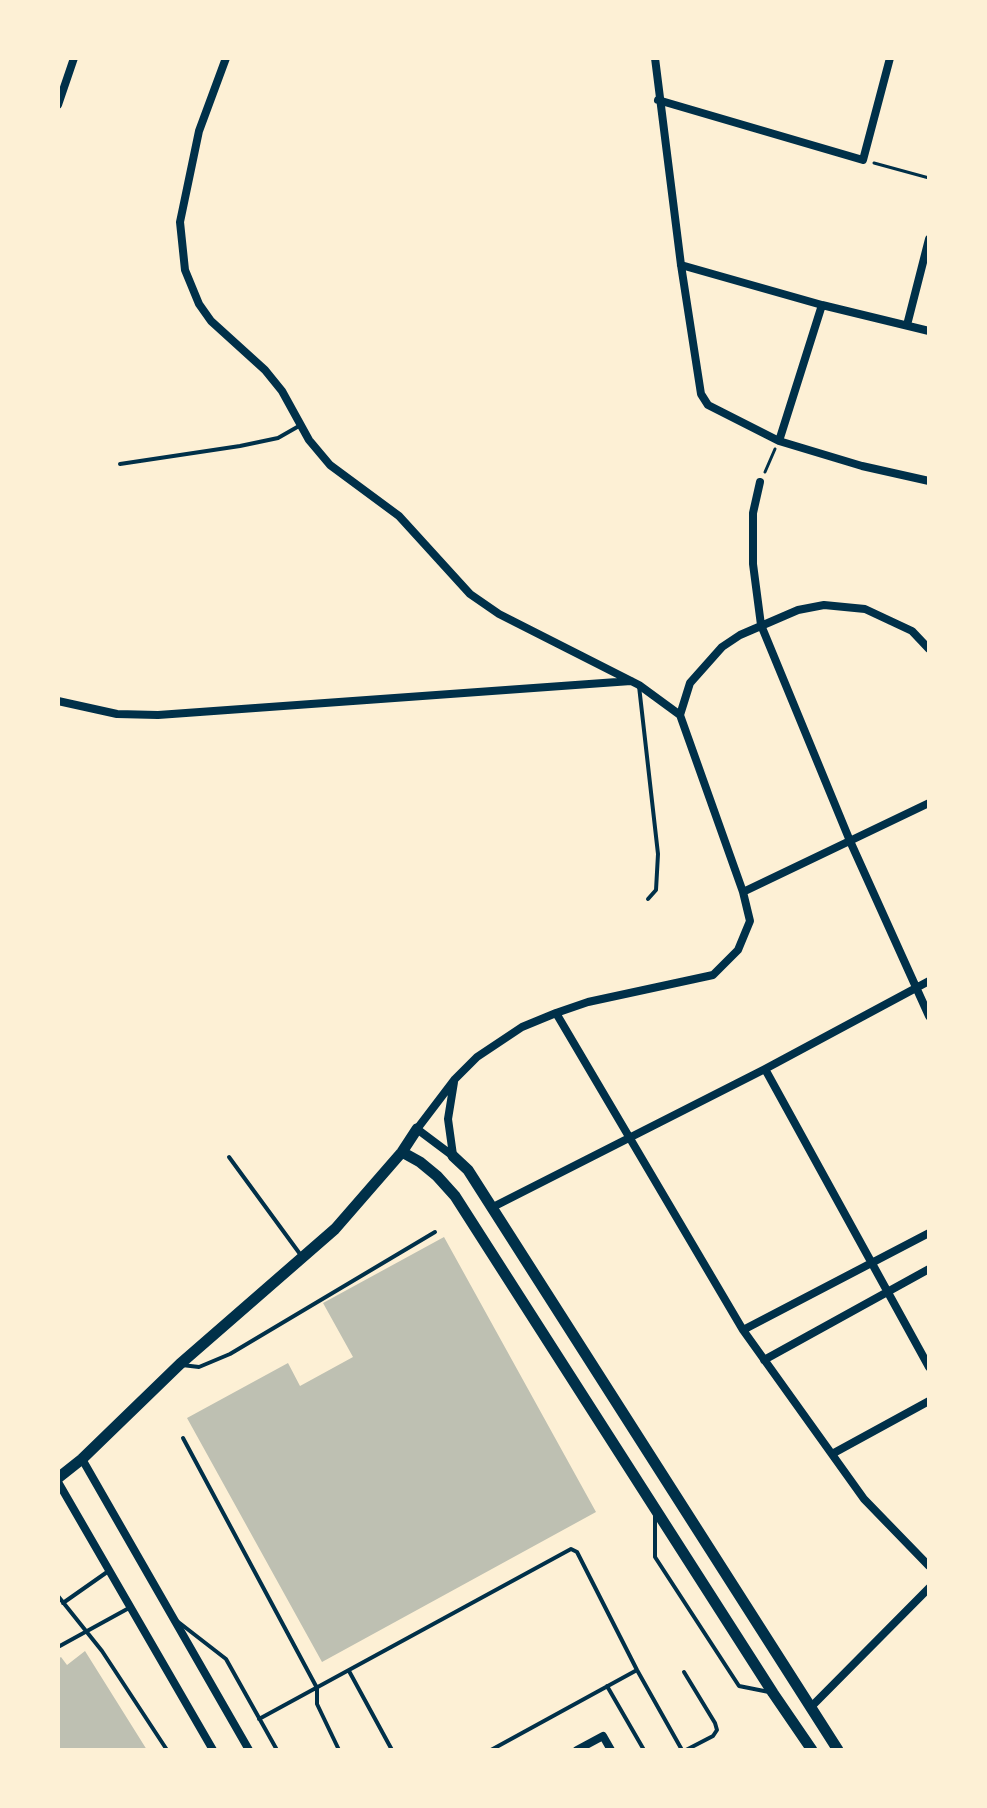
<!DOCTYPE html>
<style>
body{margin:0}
#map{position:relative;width:987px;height:1808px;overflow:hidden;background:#fdf0d5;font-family:"IBM Plex Serif",serif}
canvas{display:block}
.frame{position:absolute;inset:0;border:60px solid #fdf0d5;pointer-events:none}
</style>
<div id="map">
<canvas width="987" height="1808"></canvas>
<div class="frame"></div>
</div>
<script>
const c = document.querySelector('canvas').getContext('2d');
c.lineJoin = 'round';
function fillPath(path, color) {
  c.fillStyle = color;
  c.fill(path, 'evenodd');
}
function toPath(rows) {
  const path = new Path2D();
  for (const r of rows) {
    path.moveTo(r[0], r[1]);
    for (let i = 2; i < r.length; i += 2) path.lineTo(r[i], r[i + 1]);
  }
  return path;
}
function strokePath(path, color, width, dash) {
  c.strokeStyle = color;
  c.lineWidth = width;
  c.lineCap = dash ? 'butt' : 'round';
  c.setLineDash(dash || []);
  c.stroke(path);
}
fillPath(toPath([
 [444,1237,596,1512,322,1662,187,1418,288,1363,300,1386,353,1357,323,1303],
 [85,1651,147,1750,58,1750,58,1659,61,1657,67,1665]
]), '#bec0b2');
strokePath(toPath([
 [874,163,929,178],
 [765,472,775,449]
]), '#003049', 3);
strokePath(toPath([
 [120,464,240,446,278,438,299,426],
 [639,686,658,854,656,890,648,899],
 [229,1157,300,1254],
 [182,1365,199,1367,230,1354,435,1232],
 [183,1438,317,1688,317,1704,339,1750],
 [655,1514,655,1557,739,1686,769,1692],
 [58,1596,102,1651,167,1750],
 [63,1603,110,1570],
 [177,1621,226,1659,277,1750],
 [58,1647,129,1608],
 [349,1671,392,1750],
 [684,1672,715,1723,717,1730,713,1736,686,1750],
 [607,1686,644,1750],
 [259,1719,571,1549,577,1552,637,1670,682,1750],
 [491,1750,637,1670]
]), '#003049', 4);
strokePath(toPath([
 [226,58,199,131,180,222,185,270,199,304,211,321,265,370,282,391,309,440,330,465,399,516,470,594,499,614,639,685,680,715],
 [655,58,681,265,701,394,708,405,779,441,862,466,929,481],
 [658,100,863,160,890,58],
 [58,105,74,58],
 [681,265,822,305,929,331],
 [907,325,929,239],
 [779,441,822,305],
 [760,482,753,513,753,564,761,625,850,841,929,1016],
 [58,701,117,714,158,715,631,681],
 [680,715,690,683,722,647,740,635,798,610,824,605,865,609,912,631,929,649],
 [743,892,929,803],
 [556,1013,743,1330,864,1499,929,1566],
 [765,1069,929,1367],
 [453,1155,448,1119,454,1082],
 [453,1156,417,1129,455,1079,477,1057,522,1027,556,1013,588,1002,713,975,738,950,750,921,743,892,680,715],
 [491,1208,765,1069,929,981],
 [743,1330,929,1233],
 [764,1360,929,1269],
 [832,1454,929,1401],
 [82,1459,249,1750],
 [58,1482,213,1750],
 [812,1706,929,1588],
 [577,1750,603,1736,611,1750]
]), '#003049', 8);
strokePath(toPath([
 [402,1152,420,1162,437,1176,455,1196,773,1693,812,1750],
 [453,1156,468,1170,838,1750],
 [58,1478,82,1459,180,1364,335,1229,402,1152,417,1129]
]), '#003049', 11);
</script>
